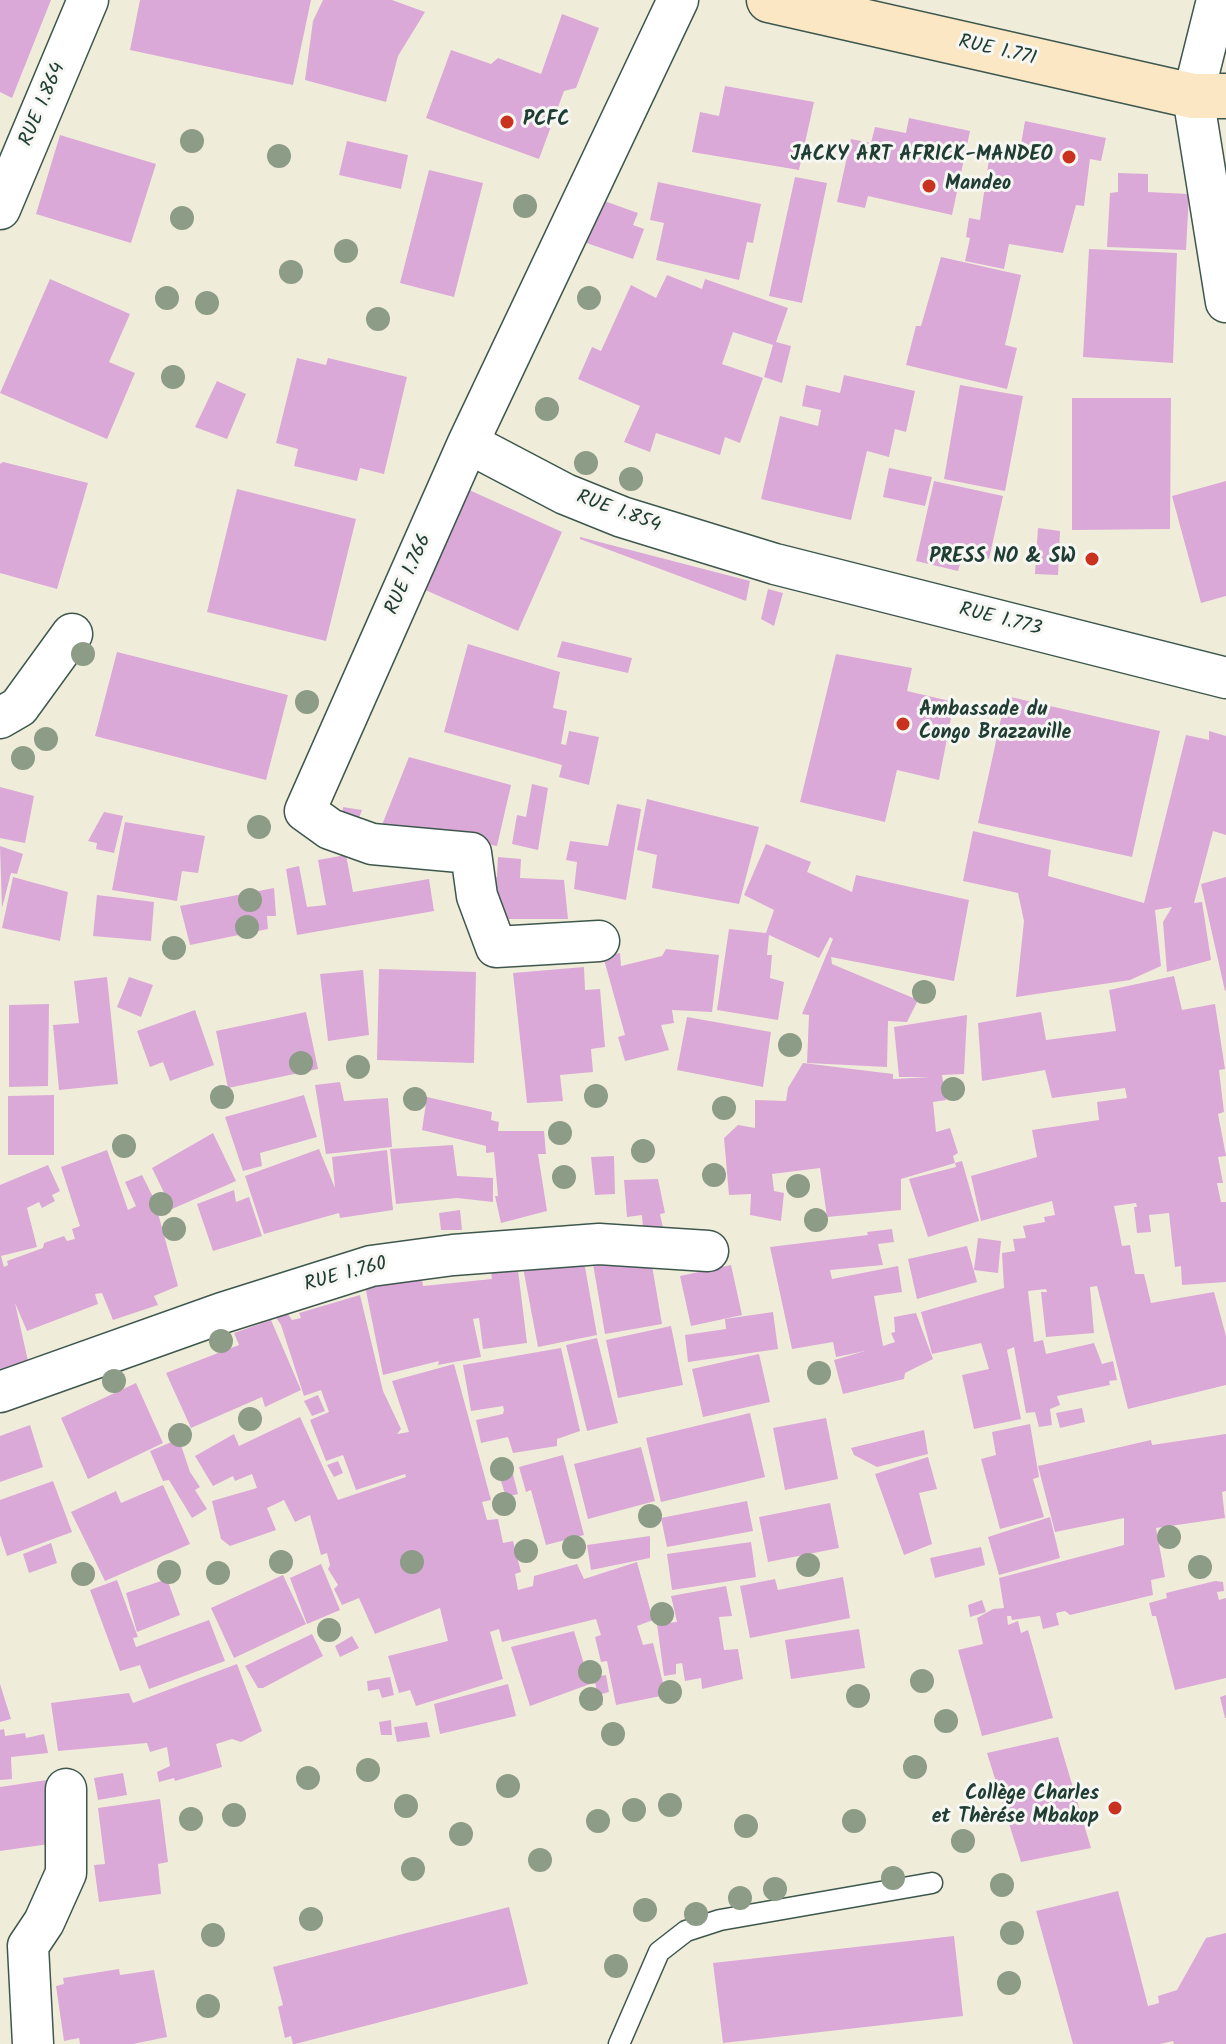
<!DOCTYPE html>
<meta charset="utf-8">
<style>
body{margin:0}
canvas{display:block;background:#f0ecda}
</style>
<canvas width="1226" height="2044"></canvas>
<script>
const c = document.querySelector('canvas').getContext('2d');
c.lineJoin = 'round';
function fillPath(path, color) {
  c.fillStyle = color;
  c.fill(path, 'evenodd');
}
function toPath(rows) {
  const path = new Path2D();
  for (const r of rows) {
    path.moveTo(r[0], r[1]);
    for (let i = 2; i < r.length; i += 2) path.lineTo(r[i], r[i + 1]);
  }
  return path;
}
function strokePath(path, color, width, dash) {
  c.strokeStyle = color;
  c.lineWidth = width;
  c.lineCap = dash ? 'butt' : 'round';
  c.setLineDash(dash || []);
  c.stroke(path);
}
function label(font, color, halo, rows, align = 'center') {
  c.font = font + ' Kalam,sans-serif';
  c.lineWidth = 6;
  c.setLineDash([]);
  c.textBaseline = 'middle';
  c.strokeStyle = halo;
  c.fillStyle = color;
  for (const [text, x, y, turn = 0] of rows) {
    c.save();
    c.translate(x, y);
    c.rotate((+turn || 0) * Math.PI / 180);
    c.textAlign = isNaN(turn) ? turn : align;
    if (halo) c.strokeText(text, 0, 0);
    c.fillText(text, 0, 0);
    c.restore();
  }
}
fillPath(toPath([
 [0,0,51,0,12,98,0,92],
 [140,0,311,0,293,85,130,50],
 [323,0,392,0,425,12,398,56,386,102,305,80,313,21],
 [562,14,599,28,576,88,564,91,539,159,426,118,451,50,491,64,498,58,541,74],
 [725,86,814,102,799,170,692,152,700,112,719,116],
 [909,118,970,131,952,215,868,196,865,208,837,202,851,139,871,143,875,127,906,133],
 [1025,121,1106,138,1101,161,1090,159,1084,206,1076,205,1063,253,1009,244,1004,269,965,261,970,238,966,237,969,218,980,220,990,152,1019,156],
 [60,135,156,164,131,243,36,214],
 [347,141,408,155,401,189,339,175],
 [429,170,483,183,454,297,400,283],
 [1118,173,1148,174,1148,192,1189,194,1186,250,1107,247,1110,193,1118,192],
 [795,177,827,183,802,303,769,296],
 [658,182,761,204,753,243,747,242,739,280,656,260,664,223,650,220],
 [593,197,638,213,633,225,644,229,633,259,578,240],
 [1089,249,1177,253,1173,363,1083,357],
 [941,257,1021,275,1005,345,1017,348,1007,389,906,365,916,326,921,326],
 [667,275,702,289,705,279,788,308,776,342,791,346,782,383,764,377,773,345,733,332,722,364,763,378,740,443,725,437,720,455,656,433,650,452,624,442,640,406,578,379,592,347,601,351,631,285,656,298],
 [50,279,130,314,109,362,135,373,107,439,0,393],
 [297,358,326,365,328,358,407,377,384,474,360,468,357,481,294,466,298,449,276,443],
 [844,375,915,391,906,432,895,429,889,457,867,451,851,520,761,499,780,416,818,426,821,410,802,406,806,385,840,393],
 [217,381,246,394,227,439,195,427],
 [960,385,1023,396,1005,491,944,479],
 [1072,398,1171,398,1170,529,1072,530],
 [3,462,88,483,57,589,0,573,0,464],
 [889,468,932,477,925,506,883,497],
 [934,481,1003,496,989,559,963,553,958,571,916,561],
 [1226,481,1226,596,1201,603,1172,496],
 [237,489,356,519,326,641,207,612],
 [467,489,562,532,518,631,423,589],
 [1038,528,1060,531,1058,575,1035,574],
 [580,537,750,581,746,601,580,539],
 [768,589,783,593,774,626,761,619],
 [562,641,632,658,628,673,557,657],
 [468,644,560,672,553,708,567,711,561,744,566,745,569,731,599,737,589,785,559,777,562,765,444,732],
 [117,652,288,695,266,780,95,736],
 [836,654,912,668,907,691,954,702,939,780,897,770,885,822,800,802],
 [1006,696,1160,731,1132,857,978,823],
 [1209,731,1226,736,1226,835,1213,831,1194,903,1202,902,1211,960,1167,972,1163,922,1172,907,1155,910,1161,966,1130,980,1016,997,1024,921,1018,893,963,881,973,831,1051,850,1048,876,1144,903,1186,735,1209,740],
 [409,757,511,785,497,846,382,825],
 [532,784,548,788,538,850,512,844,517,815,526,817],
 [0,787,34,796,25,843,0,838],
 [647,799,759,827,739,904,652,888,657,855,637,850],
 [617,804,641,809,626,900,574,889,577,862,566,860,570,841,608,846],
 [343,807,362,810,357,823,342,821],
 [104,812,123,816,114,853,96,849,97,843,88,841],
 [125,822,205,836,198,873,182,871,177,901,112,890],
 [766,844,811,862,807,872,852,892,856,875,969,900,954,981,831,957,832,964,918,1000,907,1022,888,1021,887,1067,807,1063,809,1015,802,1014,833,939,830,937,819,958,769,935,767,955,772,955,770,978,784,982,778,1020,717,1010,729,929,766,933,774,910,744,895],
 [0,846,23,854,17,874,11,873,2,908],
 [346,855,353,892,429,879,434,911,297,935,286,869,299,866,307,907,326,905,318,860],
 [498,857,521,859,520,878,564,880,568,919,489,919,490,877,497,877],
 [13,877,68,892,60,941,2,928],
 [1226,877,1226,990,1225,991,1201,884],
 [274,888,276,916,267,916,268,929,190,945,180,906],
 [97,895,154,902,151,941,93,936],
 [666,949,719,955,712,1012,672,1010,674,1023,661,1025,669,1050,625,1061,618,1037,625,1035,603,956,620,953,621,966,662,956],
 [584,967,585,990,600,989,605,1047,591,1049,593,1072,560,1075,563,1101,527,1103,513,973],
 [379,969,476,972,474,1063,377,1060],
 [363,970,369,1035,328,1041,320,974],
 [1174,976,1182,1010,1215,1004,1225,1069,1219,1070,1224,1112,1218,1114,1226,1156,1218,1157,1223,1183,1217,1183,1221,1202,1226,1202,1226,1282,1182,1285,1181,1266,1175,1267,1169,1213,1149,1215,1151,1232,1137,1233,1134,1207,1137,1207,1136,1203,1114,1206,1122,1246,1130,1245,1135,1274,1144,1274,1151,1303,1214,1292,1226,1336,1226,1385,1128,1409,1097,1286,1090,1287,1094,1333,1046,1337,1041,1292,1047,1292,1046,1289,1028,1291,1034,1342,1043,1340,1046,1354,1094,1343,1102,1364,1113,1361,1117,1380,1109,1381,1110,1385,1057,1396,1060,1405,1050,1409,1052,1425,1039,1427,1035,1412,1026,1413,1014,1347,1007,1350,1021,1419,974,1429,962,1375,989,1369,981,1343,932,1354,921,1312,1004,1288,1002,1253,1015,1251,1013,1239,1026,1238,1023,1226,1045,1222,1044,1217,1055,1215,1052,1201,981,1221,971,1176,1037,1157,1032,1130,1099,1120,1097,1102,1127,1098,1125,1088,1052,1098,1045,1070,982,1081,978,1023,1041,1012,1046,1040,1116,1031,1109,990],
 [107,977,118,1084,59,1090,53,1025,79,1023,74,981],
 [129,977,153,985,141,1017,117,1007],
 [49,1004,48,1086,9,1087,9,1005],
 [195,1010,214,1065,170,1081,163,1062,150,1067,137,1031],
 [306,1012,318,1069,228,1088,216,1031],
 [967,1015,964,1074,942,1075,946,1100,933,1102,936,1132,950,1128,958,1153,953,1156,955,1163,901,1179,901,1210,827,1217,820,1168,772,1174,774,1191,784,1193,781,1221,750,1215,751,1194,729,1195,724,1138,738,1125,755,1128,755,1100,786,1101,788,1088,803,1063,893,1074,893,1079,931,1077,899,1077,894,1027],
 [687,1017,771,1032,763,1087,677,1070],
 [340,1082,344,1101,388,1098,392,1147,326,1154,315,1085],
 [54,1095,54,1155,8,1155,8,1096],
 [304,1095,317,1137,260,1153,262,1166,243,1171,225,1117],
 [427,1097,492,1112,491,1120,499,1122,498,1131,544,1131,546,1154,538,1154,547,1211,501,1223,495,1196,498,1196,494,1152,486,1153,486,1146,422,1130],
 [213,1133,236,1181,172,1209,152,1168],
 [453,1145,457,1176,493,1178,493,1202,457,1198,396,1204,390,1149],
 [319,1149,335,1188,332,1157,387,1150,393,1210,340,1218,339,1213,264,1234,245,1176],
 [107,1150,128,1210,136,1206,125,1182,142,1175,154,1199,178,1286,154,1296,158,1305,113,1320,102,1293,95,1294,98,1304,27,1331,15,1303,30,1370,0,1377,0,1185,48,1165,60,1191,52,1195,55,1201,42,1208,39,1202,27,1208,37,1247,1,1256,4,1267,8,1265,7,1261,43,1248,44,1243,64,1236,67,1241,75,1239,72,1229,80,1226,61,1167],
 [614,1156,615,1194,595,1195,591,1157],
 [962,1161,979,1221,928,1237,909,1179,956,1167,955,1163],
 [658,1179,665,1213,660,1214,663,1228,643,1229,642,1215,627,1217,624,1180],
 [234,1190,236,1202,249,1197,262,1236,213,1251,197,1204],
 [460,1210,462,1230,441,1230,439,1213],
 [892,1229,894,1242,878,1244,883,1265,830,1270,832,1279,898,1266,902,1292,874,1296,883,1346,895,1342,891,1333,895,1332,894,1317,916,1313,933,1359,905,1373,904,1379,843,1394,834,1360,865,1351,836,1357,833,1342,792,1349,770,1247,868,1235,867,1232],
 [978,1238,1001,1241,998,1273,974,1270],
 [967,1246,977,1282,917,1299,908,1259],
 [649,1248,662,1324,605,1334,592,1258],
 [582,1250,597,1335,538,1347,522,1262],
 [517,1262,527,1343,483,1349,479,1318,473,1319,481,1357,438,1365,439,1361,383,1375,363,1276,420,1266,423,1286,492,1279,490,1264],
 [731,1265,742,1315,691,1326,680,1276],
 [360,1295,383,1391,401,1429,397,1434,409,1432,392,1381,454,1364,491,1500,482,1502,487,1520,498,1519,503,1543,513,1541,521,1572,515,1574,518,1590,533,1586,534,1576,577,1564,584,1579,637,1562,653,1620,637,1626,643,1645,653,1643,666,1695,616,1705,607,1661,601,1662,595,1637,601,1635,596,1619,502,1642,499,1629,490,1632,503,1679,416,1706,410,1690,399,1693,388,1656,448,1641,440,1608,375,1634,359,1598,342,1605,334,1589,338,1585,328,1569,330,1565,327,1553,321,1555,310,1515,295,1522,284,1500,267,1508,276,1530,230,1546,221,1539,212,1501,257,1488,252,1474,235,1481,233,1476,213,1486,195,1456,234,1434,239,1446,300,1417,338,1500,406,1477,405,1474,356,1490,343,1455,326,1461,310,1420,329,1412,321,1390,304,1396,281,1325,275,1316,285,1310,292,1320,301,1318,299,1313],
 [773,1312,778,1349,688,1362,685,1335,726,1329,725,1319],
 [271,1320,301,1390,265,1407,262,1397,191,1428,166,1373,239,1345,234,1333],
 [671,1326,683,1385,618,1398,606,1340],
 [597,1338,618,1423,587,1431,566,1345],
 [561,1348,580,1431,557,1439,557,1446,513,1453,508,1437,481,1443,476,1420,503,1414,504,1410,503,1406,471,1411,463,1365],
 [759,1354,770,1402,703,1417,692,1369],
 [136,1383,163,1443,88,1479,61,1418],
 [318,1395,325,1411,312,1416,304,1401],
 [1082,1408,1085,1422,1060,1428,1056,1413],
 [750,1413,765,1477,661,1502,646,1438],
 [826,1418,838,1479,785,1490,773,1428],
 [1030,1424,1039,1477,1033,1479,1044,1517,1000,1529,981,1459,996,1455,992,1432],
 [30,1425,43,1467,0,1482,0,1436],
 [924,1430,928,1454,877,1467,854,1455,851,1448],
 [1226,1434,1226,1491,1222,1492,1225,1518,1156,1528,1165,1577,1151,1580,1153,1595,1070,1615,1065,1611,1056,1613,1059,1625,1043,1629,1040,1616,1012,1620,1011,1616,1007,1616,1008,1625,1018,1621,1021,1633,1028,1630,1053,1718,982,1736,958,1650,983,1644,977,1618,993,1609,1004,1608,999,1578,1124,1545,1124,1518,1055,1532,1038,1466,1151,1440,1152,1445],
 [179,1439,190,1472,200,1487,195,1490,207,1509,192,1518,169,1480,163,1481,150,1451],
 [641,1447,655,1501,588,1519,574,1464],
 [563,1455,584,1535,546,1545,531,1490,526,1492,519,1467],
 [928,1457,937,1489,919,1493,932,1544,904,1555,875,1474],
 [338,1461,343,1473,334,1477,327,1465],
 [513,1474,518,1494,506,1497,499,1475],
 [53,1481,72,1532,7,1556,0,1535,0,1500],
 [163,1485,190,1544,105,1581,71,1512,116,1491,121,1503],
 [747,1501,753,1531,667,1547,661,1518],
 [830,1503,839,1548,768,1562,759,1517],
 [1050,1517,1060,1558,999,1575,988,1537],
 [650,1536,650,1558,591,1570,587,1545],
 [751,1542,756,1577,672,1590,667,1554],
 [51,1543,57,1563,29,1573,23,1554],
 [981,1547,985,1565,935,1578,930,1558],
 [321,1564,340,1610,307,1624,290,1578],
 [283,1575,306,1624,234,1658,211,1608],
 [843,1577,850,1618,750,1638,740,1586,775,1579,778,1590],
 [167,1579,180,1615,137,1632,126,1593],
 [117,1580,138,1637,133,1638,136,1647,209,1620,225,1661,149,1689,140,1665,120,1671,90,1590],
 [1215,1581,1223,1582,1224,1591,1217,1592,1219,1600,1226,1598,1226,1678,1175,1690,1156,1616,1152,1616,1149,1603,1167,1598,1166,1593],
 [726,1586,732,1616,719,1617,724,1650,738,1649,743,1679,702,1689,701,1678,685,1681,682,1663,676,1664,676,1674,664,1676,657,1624,677,1622,671,1596],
 [982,1600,986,1612,970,1617,968,1605],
 [859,1629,865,1668,791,1679,785,1640],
 [574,1631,590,1684,530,1706,511,1647],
 [312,1634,323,1656,263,1688,258,1688,245,1666],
 [352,1636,359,1648,340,1657,335,1646],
 [237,1664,262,1731,241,1742,232,1739,216,1744,222,1767,175,1781,174,1778,159,1782,157,1772,170,1766,167,1747,150,1752,147,1743,58,1751,51,1703,129,1693,133,1703],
 [606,1675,609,1692,602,1694,603,1705,591,1707,589,1694,597,1692,594,1677],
 [390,1677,394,1695,382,1698,379,1689,368,1691,367,1681],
 [0,1684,11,1719,0,1722],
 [508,1684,516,1716,440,1734,434,1704],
 [1226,1695,1226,1718,1225,1718,1220,1697],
 [391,1720,392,1735,381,1735,379,1722],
 [427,1722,430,1737,397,1742,394,1727],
 [4,1729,5,1736,25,1733,26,1738,44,1734,48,1753,11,1757,12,1779,0,1780,0,1730],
 [1058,1737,1091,1848,1021,1862,987,1753],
 [123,1773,127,1795,98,1800,94,1778],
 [47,1780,56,1843,0,1851,0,1787],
 [160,1799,168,1862,158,1864,161,1894,99,1902,94,1865,105,1864,98,1808],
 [1118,1891,1148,2006,1159,2003,1158,1996,1177,1990,1206,1938,1226,1933,1226,2044,1174,2044,1173,2041,1160,2044,1073,2044,1036,1911],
 [509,1907,528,1984,295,2044,293,2044,291,2036,285,2038,278,2007,283,2005,273,1967],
 [954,1936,963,2016,723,2043,713,1963],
 [119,1969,120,1975,154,1970,167,2037,133,2044,80,2044,79,2038,64,2041,56,1986,64,1984,63,1978]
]), '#dba9d8');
const lane = toPath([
 [619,2044,659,1952,686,1931,720,1920,932,1883]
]);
const street = toPath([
 [1217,0,1193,96,1226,302],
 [0,209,88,0],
 [468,443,565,494,622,517,775,564,1226,678],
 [0,718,19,707,72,634],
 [599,941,496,947,477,896,471,853,372,844,330,829,305,811,468,443,678,0],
 [0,1392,222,1313,371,1266,453,1255,599,1244,708,1251],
 [33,2044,28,1946,44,1922,66,1873,66,1789]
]);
const secondary = toPath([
 [769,0,1193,96,1226,96]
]);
strokePath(lane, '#3e574d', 23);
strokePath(street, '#3e574d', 43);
strokePath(secondary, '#3e574d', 47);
strokePath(lane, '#fff', 20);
strokePath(street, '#fff', 40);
strokePath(secondary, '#fbe7c3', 44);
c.fillStyle = '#8c9c86';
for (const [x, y] of [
 [192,141],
 [279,156],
 [525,206],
 [182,218],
 [346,251],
 [291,272],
 [167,298],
 [589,298],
 [207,303],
 [378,319],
 [173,377],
 [547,409],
 [586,463],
 [631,479],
 [83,654],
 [307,702],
 [46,739],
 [23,758],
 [259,827],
 [250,900],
 [247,927],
 [174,948],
 [924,992],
 [790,1045],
 [301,1063],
 [358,1067],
 [953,1089],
 [596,1096],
 [222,1097],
 [415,1099],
 [724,1108],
 [560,1133],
 [124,1146],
 [643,1151],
 [714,1175],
 [564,1177],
 [798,1186],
 [161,1204],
 [816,1220],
 [174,1229],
 [221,1341],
 [819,1373],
 [114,1381],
 [250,1419],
 [180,1435],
 [502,1469],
 [504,1504],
 [650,1516],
 [1169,1537],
 [574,1547],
 [526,1551],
 [281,1562],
 [412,1562],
 [808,1565],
 [1200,1567],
 [169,1572],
 [218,1573],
 [83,1574],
 [662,1614],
 [329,1630],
 [590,1672],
 [922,1681],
 [670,1692],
 [858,1696],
 [591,1699],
 [946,1721],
 [613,1734],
 [915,1767],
 [368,1770],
 [308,1778],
 [508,1786],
 [670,1805],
 [406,1806],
 [634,1810],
 [234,1815],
 [191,1819],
 [598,1821],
 [854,1821],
 [746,1826],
 [461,1834],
 [963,1841],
 [540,1860],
 [413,1869],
 [893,1878],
 [1002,1885],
 [775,1889],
 [740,1898],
 [645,1910],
 [696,1914],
 [311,1919],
 [1012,1933],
 [213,1935],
 [616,1966],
 [1009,1983],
 [208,2006]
]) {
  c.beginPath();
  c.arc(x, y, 12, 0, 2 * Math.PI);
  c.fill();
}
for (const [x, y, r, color] of [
 [507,122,8,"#c8321e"],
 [1069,157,8,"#c8321e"],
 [929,186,8,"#c8321e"],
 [1092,559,8,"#c8321e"],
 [903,724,8,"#c8321e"],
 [1115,1808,8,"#c8321e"]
]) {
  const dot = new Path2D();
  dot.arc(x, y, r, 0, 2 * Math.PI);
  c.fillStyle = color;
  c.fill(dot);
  strokePath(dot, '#f6f6f2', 3);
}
label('20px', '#1f3d34', '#f6f6f2', [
 ["RUE 1.771",997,52,13],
 ["RUE 1.864",44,105,-67],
 ["RUE 1.854",618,513,20],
 ["RUE 1.766",410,575,-66],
 ["RUE 1.773",1000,621,14],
 ["RUE 1.760",346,1276,-15]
]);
label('bold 20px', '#1f3d34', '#f6f6f2', [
 ["PCFC",523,122],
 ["JACKY ART AFRICK-MANDEO",1053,157,"right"],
 ["Mandeo",945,186],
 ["PRESS NO & SW",1076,559,"right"],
 ["Ambassade du",919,712],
 ["Congo Brazzaville",919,735],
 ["Collège Charles",1099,1796,"right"],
 ["et Thèrése Mbakop",1099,1819,"right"]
], 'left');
</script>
